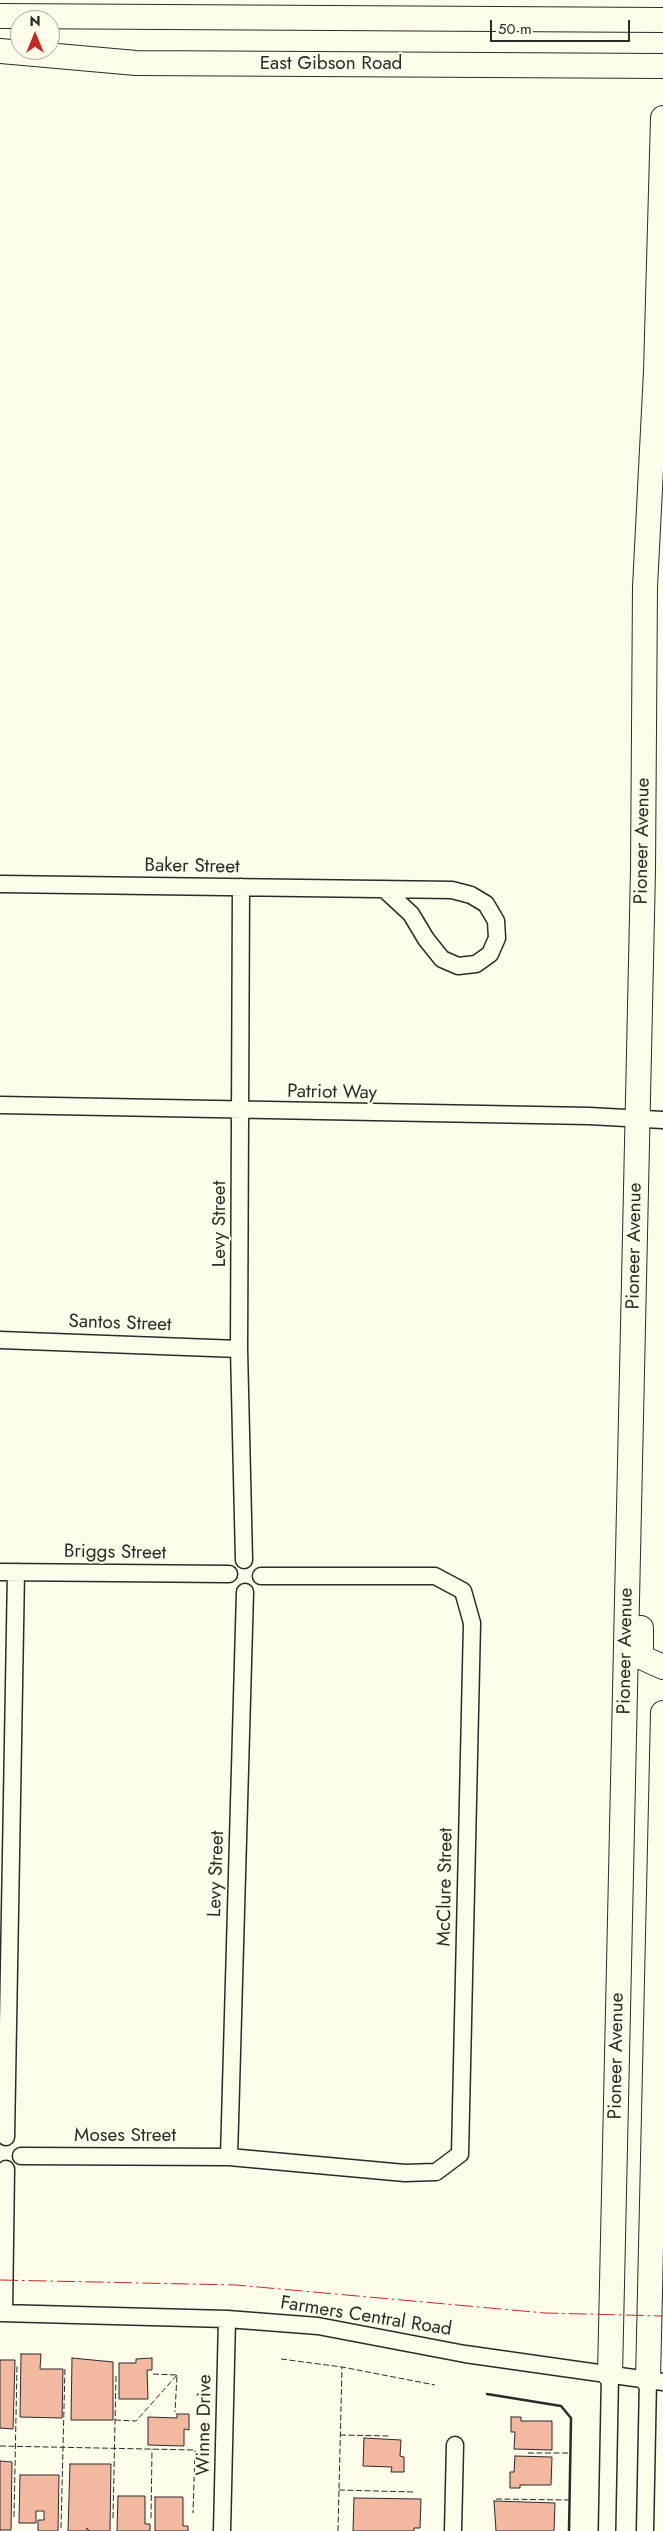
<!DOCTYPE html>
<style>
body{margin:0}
#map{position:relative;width:663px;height:2531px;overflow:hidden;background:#fdfbea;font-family:Jost,sans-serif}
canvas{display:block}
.north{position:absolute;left:10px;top:10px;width:50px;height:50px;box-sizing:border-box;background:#fdfbea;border:1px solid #a9a89e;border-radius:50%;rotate:0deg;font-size:14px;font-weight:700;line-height:20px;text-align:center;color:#2b2b2b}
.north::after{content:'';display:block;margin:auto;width:18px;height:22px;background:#c62828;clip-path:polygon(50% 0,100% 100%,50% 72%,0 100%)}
.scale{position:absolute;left:490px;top:20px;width:140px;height:22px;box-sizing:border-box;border:2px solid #2b2b2b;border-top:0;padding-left:6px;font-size:15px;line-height:18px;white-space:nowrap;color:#2b2b2b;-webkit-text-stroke:4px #fdfbea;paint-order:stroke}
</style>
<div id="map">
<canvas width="663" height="2531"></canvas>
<div class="north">N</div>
<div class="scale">50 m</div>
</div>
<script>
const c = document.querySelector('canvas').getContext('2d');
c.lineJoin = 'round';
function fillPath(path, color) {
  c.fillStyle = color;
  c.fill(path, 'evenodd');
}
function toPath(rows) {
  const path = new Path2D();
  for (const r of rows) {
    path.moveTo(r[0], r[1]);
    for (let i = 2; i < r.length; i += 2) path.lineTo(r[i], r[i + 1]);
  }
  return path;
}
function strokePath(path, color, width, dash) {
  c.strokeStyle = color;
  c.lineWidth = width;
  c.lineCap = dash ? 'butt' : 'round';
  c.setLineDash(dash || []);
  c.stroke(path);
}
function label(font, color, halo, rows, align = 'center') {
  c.font = font + ' Jost,sans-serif';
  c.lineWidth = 4;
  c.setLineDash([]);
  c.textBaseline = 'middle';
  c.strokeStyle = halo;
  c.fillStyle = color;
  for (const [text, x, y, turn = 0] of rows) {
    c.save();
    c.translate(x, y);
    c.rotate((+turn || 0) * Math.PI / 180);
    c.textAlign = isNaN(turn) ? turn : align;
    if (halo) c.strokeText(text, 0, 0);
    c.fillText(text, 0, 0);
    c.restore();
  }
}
const building = toPath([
 [21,2354,41,2354,40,2369,63,2369,62,2418,20,2417,21,2354],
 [72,2358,113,2362,113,2420,71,2420,72,2358],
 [152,2358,152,2370,147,2370,148,2399,119,2399,119,2363,136,2363,136,2359,152,2358],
 [0,2360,15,2360,13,2429,0,2428,0,2360],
 [177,2414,189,2414,189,2430,184,2429,184,2446,148,2445,148,2417,177,2418,177,2414],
 [511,2417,521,2417,521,2421,552,2421,552,2450,514,2449,515,2432,511,2432,511,2417],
 [364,2438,401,2440,400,2456,404,2457,404,2472,391,2472,392,2467,363,2466,364,2438],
 [515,2456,552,2457,551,2485,520,2485,520,2488,510,2488,510,2472,514,2472,515,2456],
 [0,2461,12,2462,11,2530,0,2530,0,2461],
 [70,2464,111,2464,110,2531,89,2531,87,2528,87,2531,68,2531,70,2464],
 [20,2475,59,2475,58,2531,38,2531,38,2520,44,2520,44,2511,36,2511,36,2523,19,2523,20,2475],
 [118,2496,145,2496,145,2524,150,2524,150,2531,117,2531,118,2496],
 [155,2497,183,2497,183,2526,188,2526,188,2531,155,2531,155,2497],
 [354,2498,421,2499,420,2528,414,2528,414,2531,353,2531,354,2498],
 [494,2501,555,2503,554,2531,496,2531,494,2501]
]);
fillPath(building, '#f2b8a0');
strokePath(building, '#2b2b2b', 1);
const street = toPath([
 [0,884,452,890,471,895,486,904,496,921,497,938,490,954,476,964,458,966,442,959,426,939,411,914,384,889],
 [241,887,239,1349,244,1560],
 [0,1105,589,1116,663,1120],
 [0,1340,239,1349],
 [0,1572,229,1574],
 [6,2137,16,1572],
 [21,2156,229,2157,405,2173,436,2172,460,2154,472,1623,463,1591,435,1576,261,1576],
 [229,2157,245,1592],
 [0,2313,227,2319,318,2326,465,2354,663,2382],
 [4,2313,6,2169],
 [222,2531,227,2319],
 [453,2531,455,2445],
 [607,2531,610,2375],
 [645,2531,648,2380]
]);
const secondary = toPath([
 [0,16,663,20],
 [0,51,136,63,663,66],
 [641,1628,641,1657,663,1667],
 [610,2375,643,870,645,587,656,371,663,118],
 [648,2380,663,1713]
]);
strokePath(street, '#2b2b2b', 19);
strokePath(secondary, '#2b2b2b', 26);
strokePath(street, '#fdfbea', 16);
strokePath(secondary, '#fdfbea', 24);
strokePath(toPath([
 [281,2359,342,2367,435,2385],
 [153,2374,177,2375,175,2412],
 [115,2420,136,2421,177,2375],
 [340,2435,391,2436],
 [0,2446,195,2450,193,2513],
 [528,2453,570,2453],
 [339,2490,414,2492],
 [496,2499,569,2500],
 [14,2517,17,2366],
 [113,2518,116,2375],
 [151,2518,152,2449],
 [61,2528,65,2367],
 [338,2531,342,2367]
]), '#2b2b2b', 1, [6, 2.5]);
strokePath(toPath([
 [487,2394,561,2406,571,2418,569,2531]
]), '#2b2b2b', 2.5);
strokePath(toPath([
 [0,2280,236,2285,545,2313,663,2316]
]), '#c62828', 1, [18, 4, 2.5, 4]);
label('19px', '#2b2b2b', '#fdfbea', [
 ["East Gibson Road",331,64],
 ["Pioneer Avenue",643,841,-89],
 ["Baker Street",192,867,1],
 ["Patriot Way",332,1093,1],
 ["Levy Street",220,1224,-90],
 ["Pioneer Avenue",635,1246,-89],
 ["Santos Street",120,1324,2],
 ["Briggs Street",115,1553,1],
 ["Pioneer Avenue",626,1651,-89],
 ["Levy Street",217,1874,-88],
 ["McClure Street",446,1887,-89],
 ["Pioneer Avenue",617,2056,-89],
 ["Moses Street",125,2136],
 ["Farmers Central Road",366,2317,9],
 ["Winne Drive",205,2425,-89]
]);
</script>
